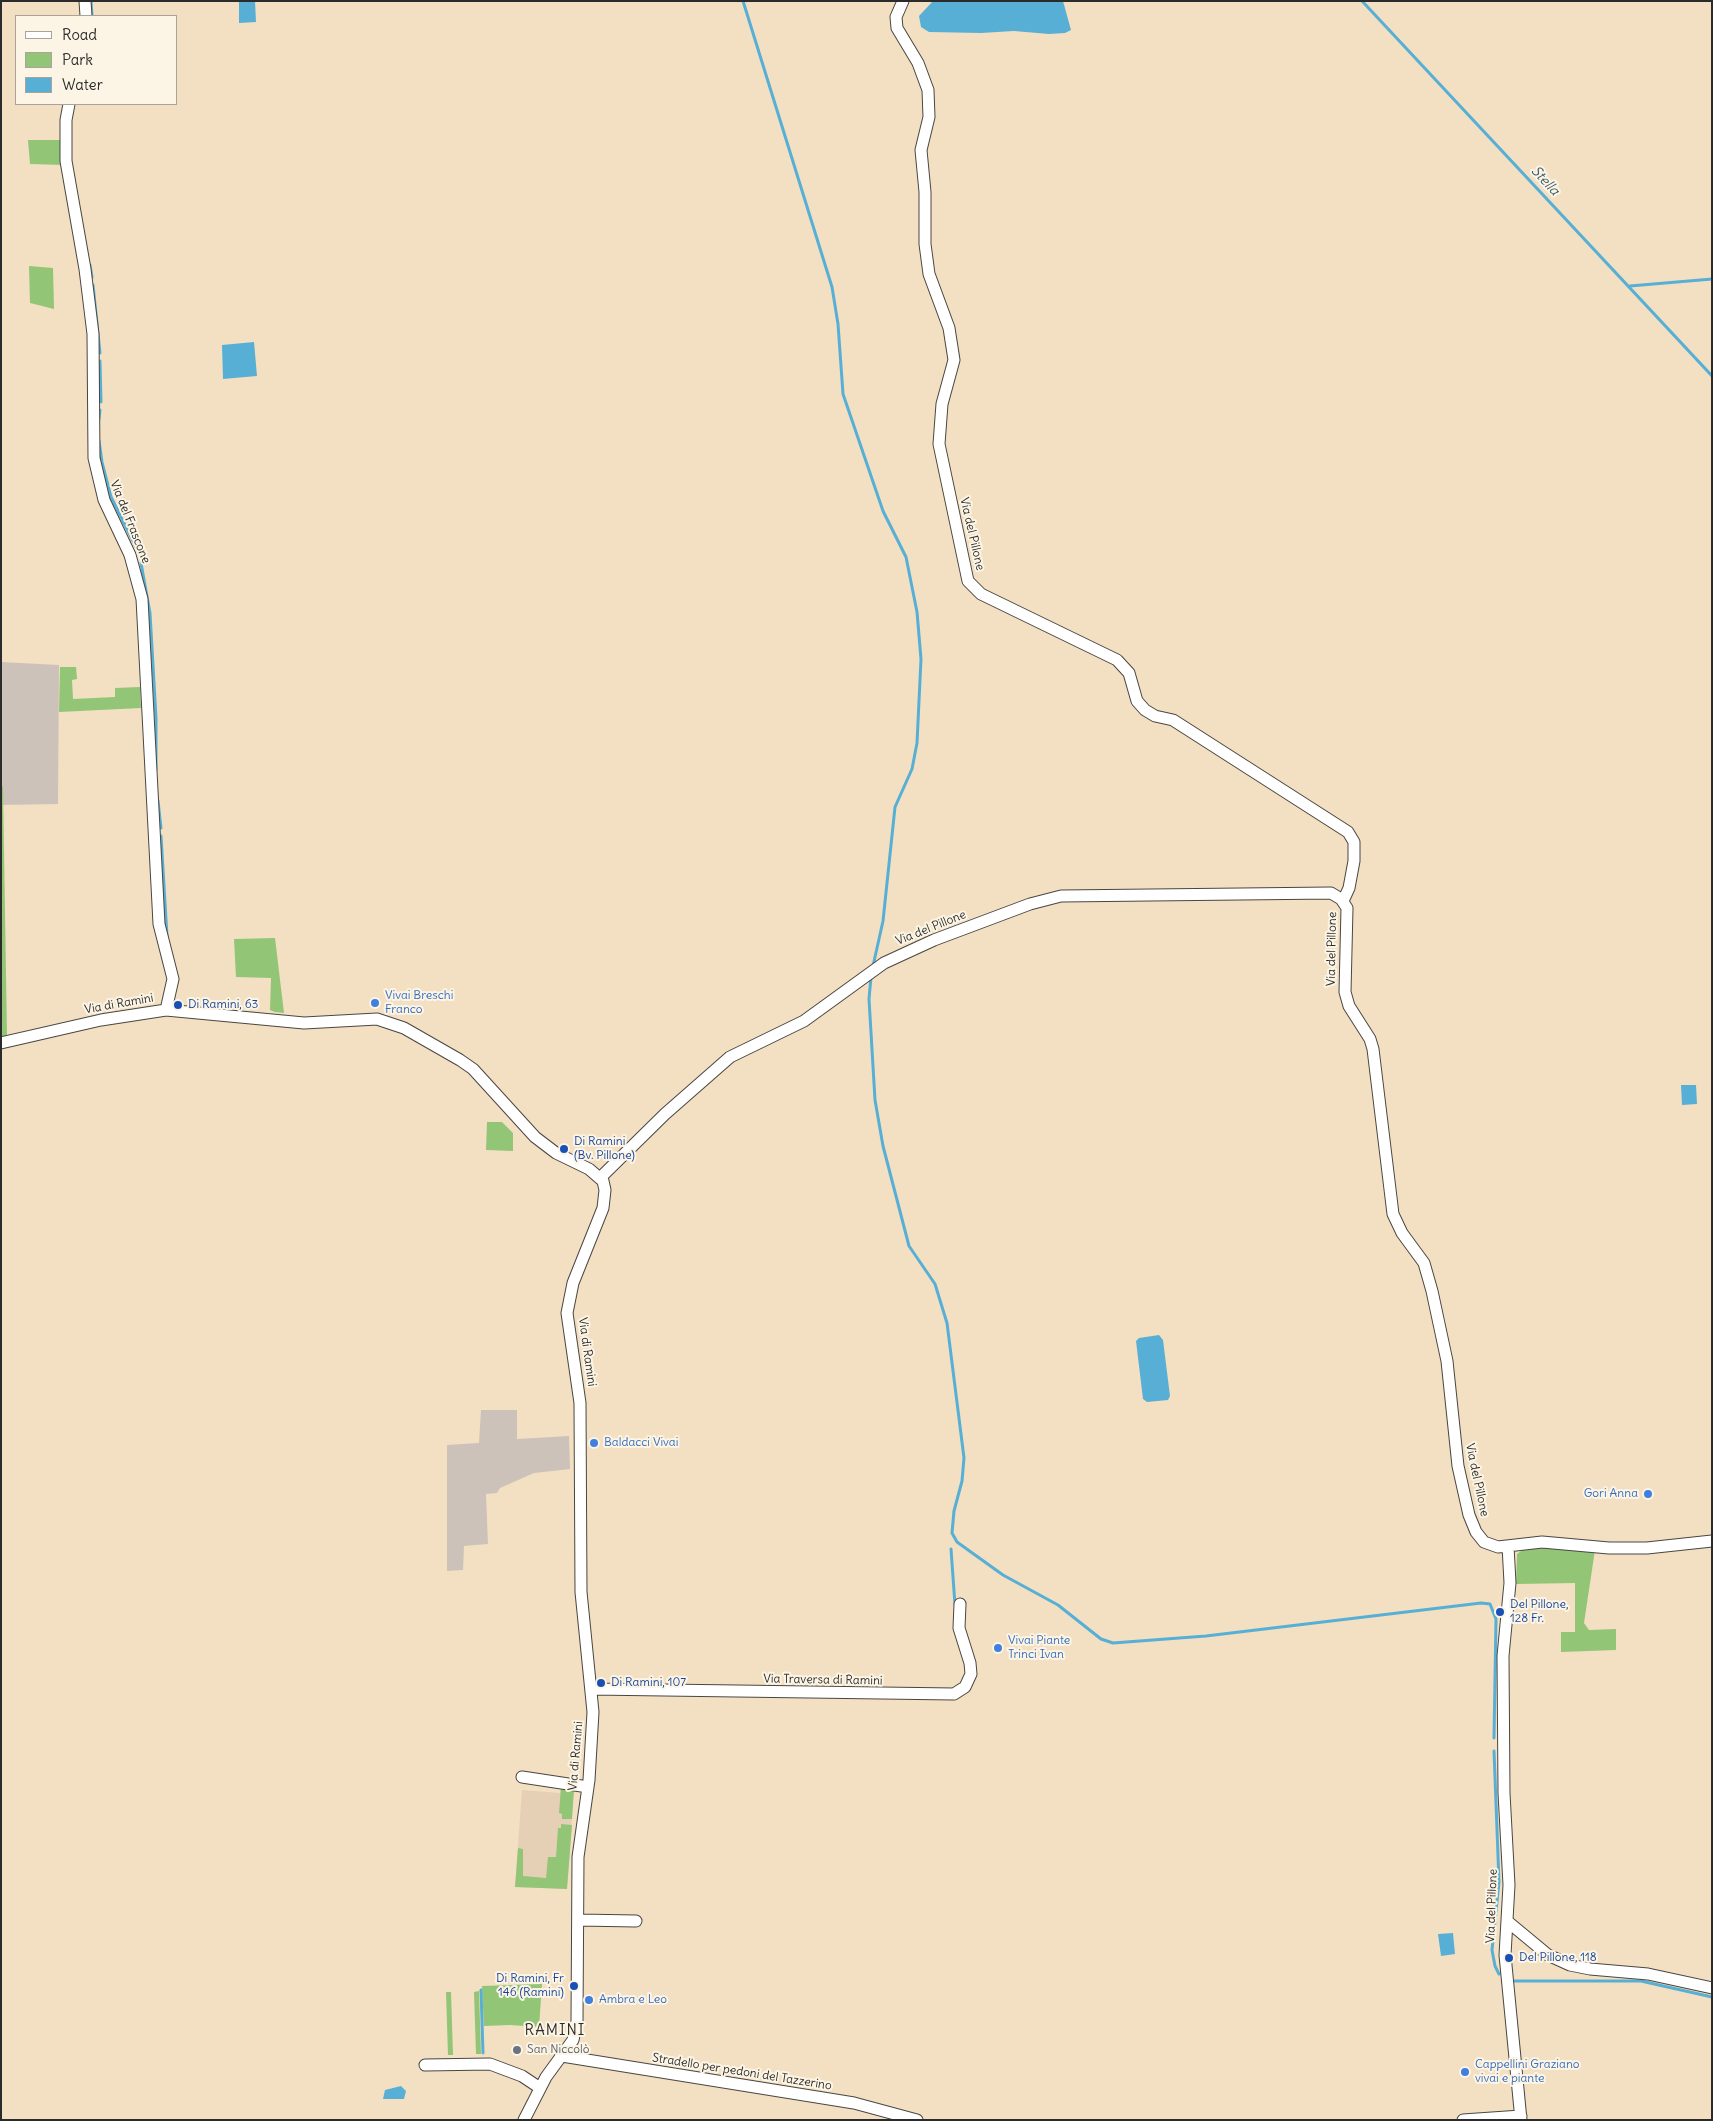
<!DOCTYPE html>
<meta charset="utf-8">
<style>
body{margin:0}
#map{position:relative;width:1713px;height:2121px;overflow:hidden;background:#f3e0c2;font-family:Delius,sans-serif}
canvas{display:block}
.frame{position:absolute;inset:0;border:2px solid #2b2b2b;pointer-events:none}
.legend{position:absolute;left:15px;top:15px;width:162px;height:90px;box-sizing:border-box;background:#fcf5e5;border:1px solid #a8a49b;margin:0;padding:6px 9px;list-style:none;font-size:15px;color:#2b2b2b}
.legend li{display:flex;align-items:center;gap:10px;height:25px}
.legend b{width:25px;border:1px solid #a8a49b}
</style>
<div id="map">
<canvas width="1713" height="2121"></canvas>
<div class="frame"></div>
<ul class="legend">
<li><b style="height:6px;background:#fff"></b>Road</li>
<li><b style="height:14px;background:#92c576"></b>Park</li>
<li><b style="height:14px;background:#58afd5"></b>Water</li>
</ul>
</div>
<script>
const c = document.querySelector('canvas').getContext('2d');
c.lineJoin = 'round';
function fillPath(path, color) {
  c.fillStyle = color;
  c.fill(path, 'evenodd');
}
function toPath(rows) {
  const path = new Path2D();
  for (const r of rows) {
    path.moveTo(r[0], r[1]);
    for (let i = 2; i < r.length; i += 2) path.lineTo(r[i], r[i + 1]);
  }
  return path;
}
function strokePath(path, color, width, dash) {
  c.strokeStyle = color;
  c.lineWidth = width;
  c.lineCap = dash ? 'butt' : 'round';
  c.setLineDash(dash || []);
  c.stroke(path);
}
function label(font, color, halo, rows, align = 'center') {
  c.font = font + ' Delius,sans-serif';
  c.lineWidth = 4;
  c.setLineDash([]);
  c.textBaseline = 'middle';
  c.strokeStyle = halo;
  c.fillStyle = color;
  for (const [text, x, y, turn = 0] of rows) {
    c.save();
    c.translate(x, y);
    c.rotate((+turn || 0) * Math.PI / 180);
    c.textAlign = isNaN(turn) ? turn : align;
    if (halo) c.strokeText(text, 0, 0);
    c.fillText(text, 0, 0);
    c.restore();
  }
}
fillPath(toPath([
 [561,1787,574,1789,567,1889,515,1887,522,1790,560,1793]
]), '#e5d0b5');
fillPath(toPath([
 [1,662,59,665,58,804,2,805],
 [481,1410,517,1410,517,1439,569,1436,570,1469,534,1473,500,1488,497,1493,486,1494,488,1544,464,1546,463,1570,447,1571,447,1445,479,1443]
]), '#ccc2b9');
fillPath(toPath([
 [28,140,62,140,64,165,30,164],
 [29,266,53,268,54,309,30,303],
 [60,667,76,667,77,679,72,680,73,699,115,697,115,688,140,687,141,708,59,712],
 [1,783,3,788,7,1037,1,1037],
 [275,938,284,1013,275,1012,270,1010,271,978,236,977,234,939],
 [487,1122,502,1122,513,1133,513,1151,486,1150],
 [1535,1547,1595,1550,1584,1623,1589,1630,1616,1629,1616,1650,1561,1652,1561,1632,1575,1632,1575,1583,1516,1584,1517,1554,1524,1549],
 [561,1787,574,1789,572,1819,562,1819,562,1814,559,1813],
 [561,1824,572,1825,567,1889,515,1887,518,1848,523,1849,523,1876,546,1878,548,1857,556,1857,558,1828,561,1828],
 [542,1984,539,2027,510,2025,484,2026,482,1986],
 [479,1991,481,2054,476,2054,474,1992],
 [446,1992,451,1992,453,2055,448,2055]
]), '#92c576');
fillPath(toPath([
 [239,1,255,1,256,22,239,23],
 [933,1,1063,1,1071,30,1065,33,1049,34,1014,31,981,33,929,32,921,27,919,16],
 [254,342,257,376,223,379,222,345],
 [1681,1085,1696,1085,1697,1104,1682,1105],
 [1159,1335,1163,1340,1170,1396,1168,1400,1147,1402,1143,1399,1136,1341,1139,1338],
 [1453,1933,1455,1954,1441,1956,1438,1934],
 [401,2086,406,2091,404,2099,383,2099,385,2090]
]), '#58afd5');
strokePath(toPath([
 [91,1,92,16],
 [743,1,832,287,838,324,843,394,883,511,906,557,917,612,921,659,917,743,912,769,895,807,883,921,873,966],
 [1362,1,1712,376],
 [90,265,92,277],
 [93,285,100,353],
 [1630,286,1712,279],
 [100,361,101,402],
 [99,419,100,410],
 [99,441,102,462,111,497,135,545],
 [141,563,150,613,156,718,156,770],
 [158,801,161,828],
 [161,836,167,936],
 [871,977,869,999,875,1100,883,1146,909,1246,935,1284,947,1323,964,1458,962,1481,954,1511,952,1533,957,1542,1003,1575,1058,1605,1101,1639,1113,1643,1206,1636,1481,1603,1490,1604,1496,1619,1494,1738],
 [951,1549,955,1605],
 [1494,1751,1499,1882,1492,1950,1495,1966,1499,1974],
 [1514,1981,1641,1981,1712,1997],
 [481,1990,483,2053]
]), '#58afd5', 3);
const minor = toPath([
 [85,1,86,16],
 [903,1,896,17,897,28,918,63,928,90,929,117,921,150,925,192,925,244,929,274,949,328,954,360,942,404,939,444,968,581,981,594,1117,660,1129,673,1137,701,1145,710,1155,716,1173,720,1348,832,1354,842,1354,861,1349,888,1343,901],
 [69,104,66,120,66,161,85,269,93,334,94,458,104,500,130,555,142,599,159,924,173,979,166,1010],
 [1,1043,101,1020,166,1010,304,1023,377,1019,404,1028,460,1060,473,1069,535,1137,556,1153,589,1169,603,1181,605,1190,603,1208,573,1283,567,1313,580,1403,581,1592,593,1712,589,1780,578,1857,577,2021,573,2040,546,2077,524,2120],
 [600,1178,665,1114,730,1057,804,1021,884,963,934,940,1030,904,1061,896,1331,893,1341,899,1347,908,1345,992,1349,1006,1370,1039,1373,1049,1393,1214,1402,1233,1424,1263,1432,1291,1447,1361,1458,1466,1469,1515,1476,1532,1484,1542,1498,1547,1542,1542,1609,1548,1647,1548,1712,1541],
 [1508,1546,1510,1583,1503,1656,1504,1793,1509,1885,1505,1955,1521,2120],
 [592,1689,954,1694,965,1687,971,1674,970,1663,959,1628,960,1604],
 [522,1777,588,1787],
 [579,1920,636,1921],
 [1507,1921,1548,1955,1570,1965,1590,1969,1648,1974,1712,1988],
 [562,2056,854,2103,917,2120],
 [425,2065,490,2064,522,2076,540,2088],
 [1463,2120,1521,2116]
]);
strokePath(minor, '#494642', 13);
strokePath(minor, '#fff', 11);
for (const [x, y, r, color] of [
 [375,1003,5,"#3f7fe0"],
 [178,1005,5,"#1a4fb4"],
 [564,1149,5,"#1a4fb4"],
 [594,1443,5,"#3f7fe0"],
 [1648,1494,5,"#3f7fe0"],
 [1500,1612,5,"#1a4fb4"],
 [998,1648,5,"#3f7fe0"],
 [601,1683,5,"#1a4fb4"],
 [1509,1958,5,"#1a4fb4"],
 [574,1986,5,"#1a4fb4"],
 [589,2000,5,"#3f7fe0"],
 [517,2050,5,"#6b7280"],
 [1465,2072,5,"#3f7fe0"]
]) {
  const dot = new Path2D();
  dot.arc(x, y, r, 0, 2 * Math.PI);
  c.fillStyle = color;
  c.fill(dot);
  strokePath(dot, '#fcf5e5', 2);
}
label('12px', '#2b2b2b', '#fcf5e5', [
 ["Via del Frascone",130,522,68],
 ["Via del Pillone",972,534,77],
 ["Via del Pillone",931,928,-22],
 ["Via del Pillone",1332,949,-89],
 ["Via di Ramini",119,1004,-10],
 ["Via di Ramini",587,1352,82],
 ["Via del Pillone",1477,1480,78],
 ["Via Traversa di Ramini",823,1680,1],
 ["Via di Ramini",576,1756,-85],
 ["Via del Pillone",1492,1906,-88],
 ["Stradello per pedoni del Tazzerino",742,2072,9]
]);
label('12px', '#366cbe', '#fcf5e5', [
 ["Vivai Breschi",385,996],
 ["Franco",385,1010],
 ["Baldacci Vivai",604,1443],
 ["Gori Anna",1638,1494,"right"],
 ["Vivai Piante",1008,1641],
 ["Trinci Ivan",1008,1655],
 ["Ambra e Leo",599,2000],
 ["Cappellini Graziano",1475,2065],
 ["vivai e piante",1475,2079]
], 'left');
label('12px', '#164399', '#fcf5e5', [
 ["Di Ramini, 63",188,1005],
 ["Di Ramini",574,1142],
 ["(Bv. Pillone)",574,1156],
 ["Del Pillone,",1510,1605],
 ["128 Fr.",1510,1619],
 ["Di Ramini, 107",611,1683],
 ["Del Pillone, 118",1519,1958],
 ["Di Ramini, Fr",564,1979,"right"],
 ["146 (Ramini)",564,1993,"right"]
], 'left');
label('12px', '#5b616d', '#fcf5e5', [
 ["San Niccolò",527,2050]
], 'left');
label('italic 14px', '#3b5966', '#fcf5e5', [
 ["Stella",1545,181,47]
]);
c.letterSpacing = '1px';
label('15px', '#2b2b2b', '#fcf5e5', [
 ["RAMINI",555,2031]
]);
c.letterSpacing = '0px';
</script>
